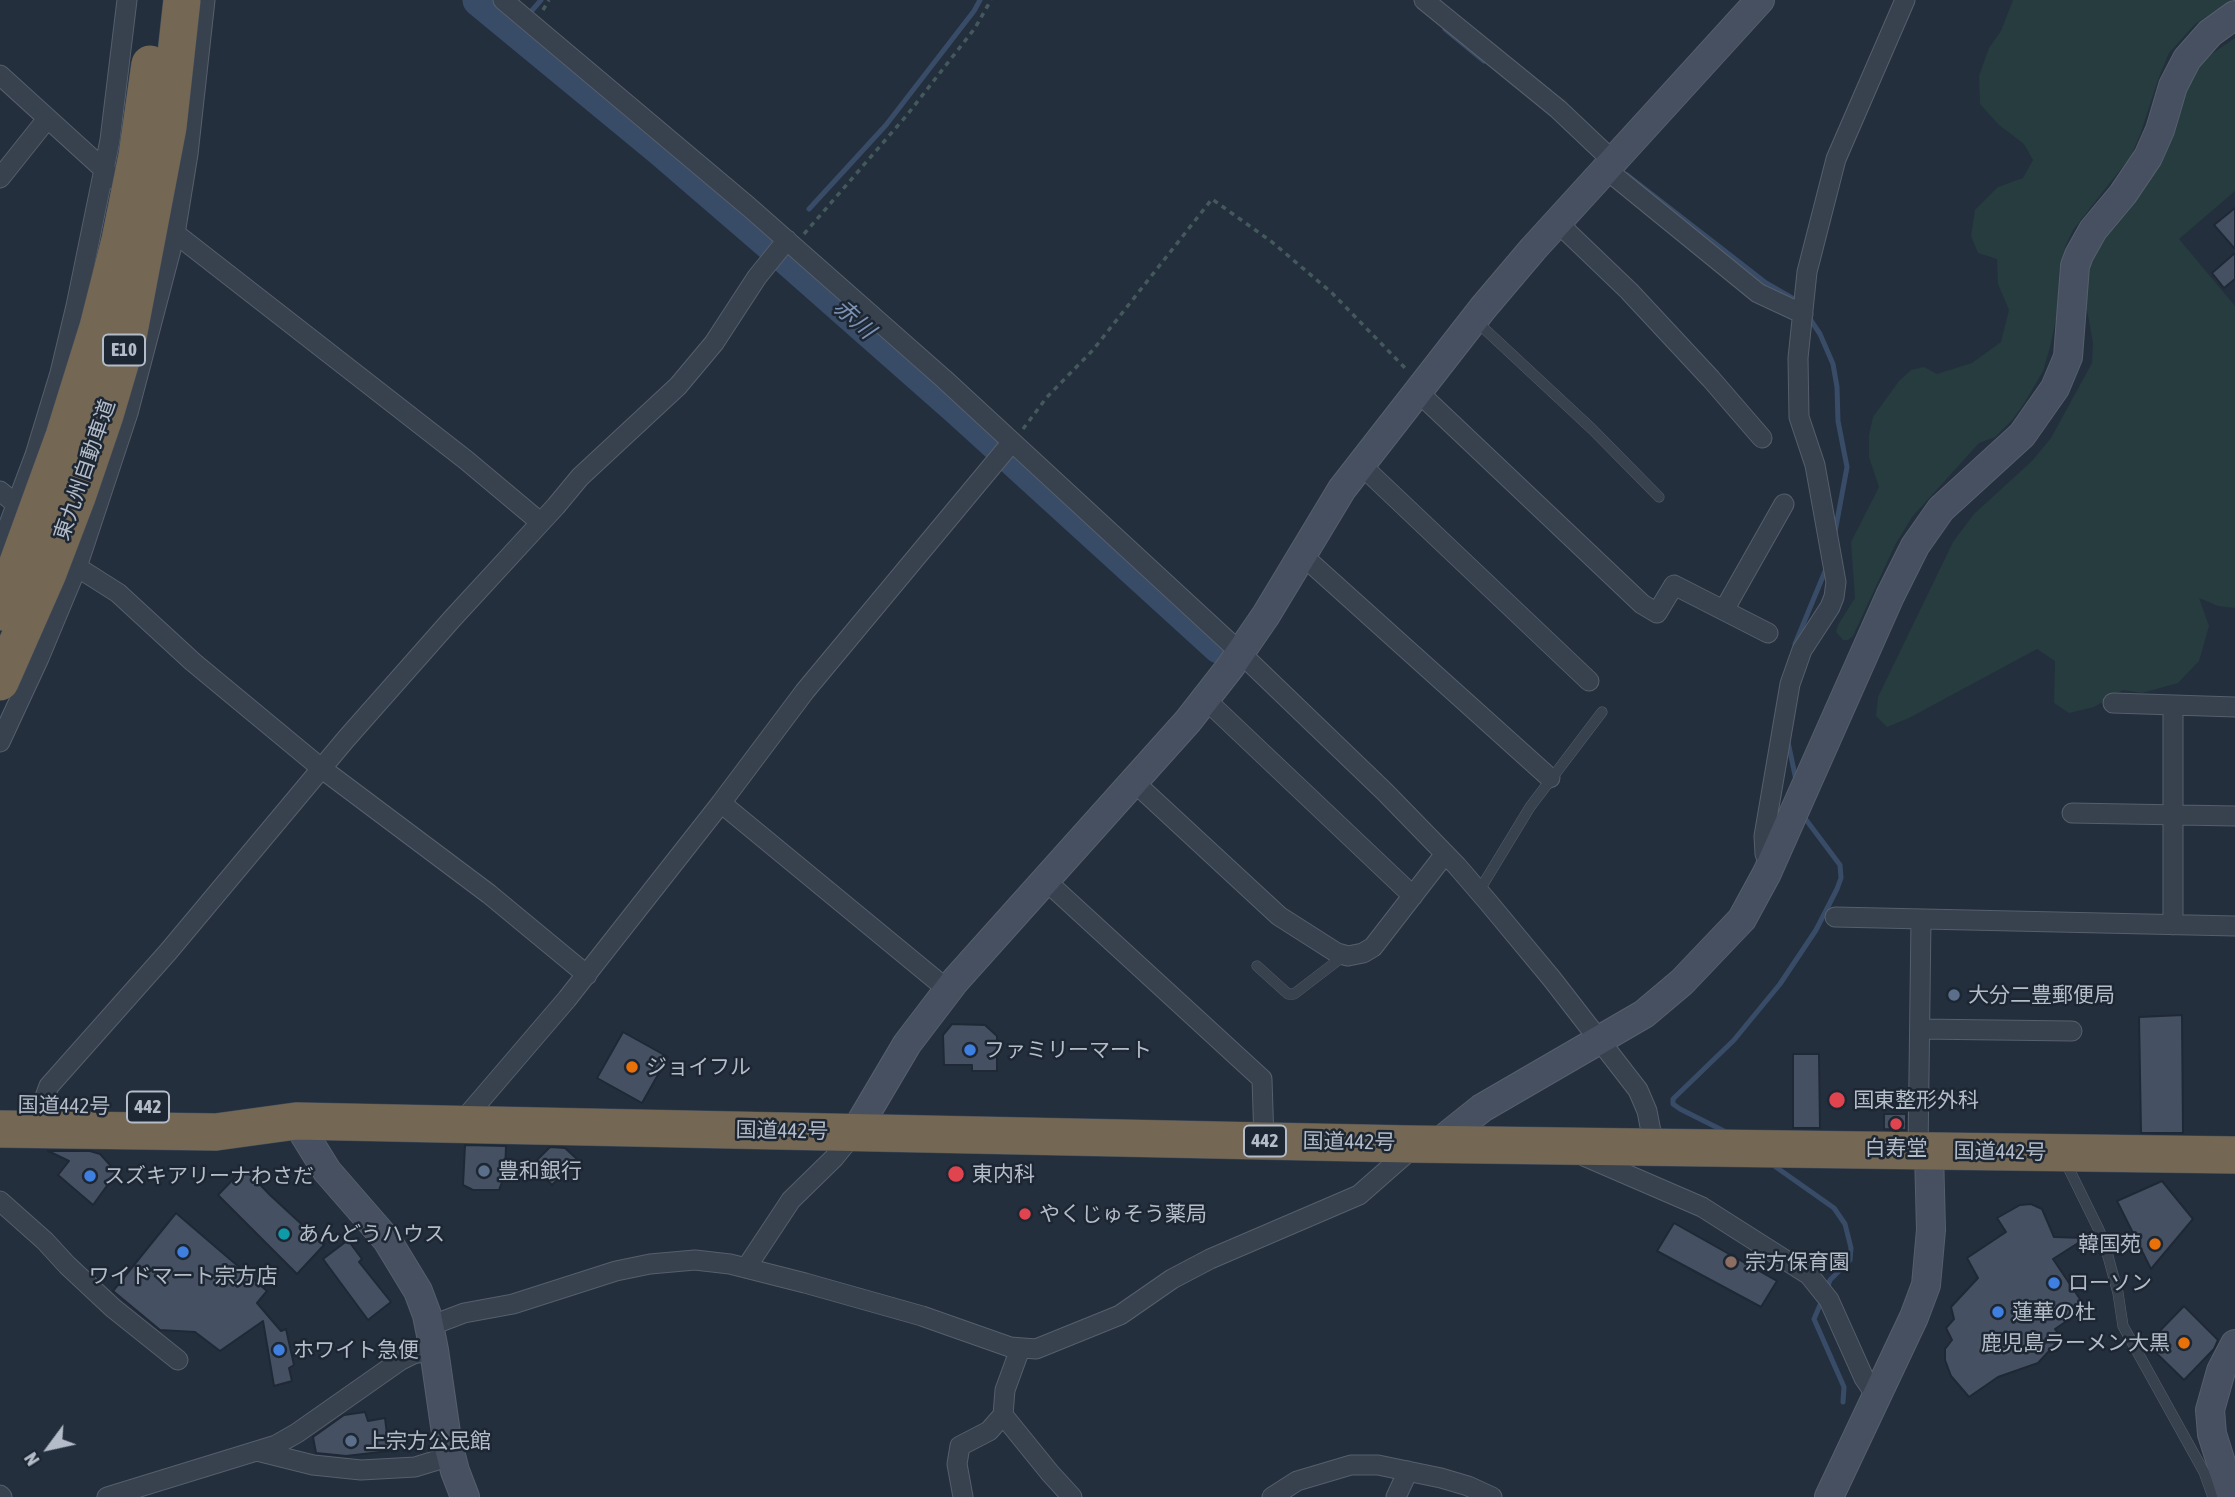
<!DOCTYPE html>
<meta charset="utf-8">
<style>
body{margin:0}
#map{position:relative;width:2235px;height:1497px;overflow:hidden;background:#242f3e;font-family:"Asap Condensed",sans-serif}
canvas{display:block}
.north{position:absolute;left:14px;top:1413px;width:70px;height:70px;-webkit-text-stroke:5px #1d2633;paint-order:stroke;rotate:237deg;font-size:19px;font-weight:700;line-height:28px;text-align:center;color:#b4bcc9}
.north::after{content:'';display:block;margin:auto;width:24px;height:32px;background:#b4bcc9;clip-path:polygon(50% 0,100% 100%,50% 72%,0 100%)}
</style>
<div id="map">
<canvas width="2235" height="1497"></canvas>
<div class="north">N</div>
</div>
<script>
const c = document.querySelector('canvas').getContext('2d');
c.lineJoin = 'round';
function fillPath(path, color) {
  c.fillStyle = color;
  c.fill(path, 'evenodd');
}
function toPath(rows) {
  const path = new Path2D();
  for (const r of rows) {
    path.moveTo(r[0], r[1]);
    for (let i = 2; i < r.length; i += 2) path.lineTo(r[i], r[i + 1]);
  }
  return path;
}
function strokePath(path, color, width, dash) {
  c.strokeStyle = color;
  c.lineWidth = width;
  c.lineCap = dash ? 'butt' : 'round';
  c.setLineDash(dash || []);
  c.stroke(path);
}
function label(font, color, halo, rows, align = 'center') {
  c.font = font + ' "Asap Condensed","Noto Sans JP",sans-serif';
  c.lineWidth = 5;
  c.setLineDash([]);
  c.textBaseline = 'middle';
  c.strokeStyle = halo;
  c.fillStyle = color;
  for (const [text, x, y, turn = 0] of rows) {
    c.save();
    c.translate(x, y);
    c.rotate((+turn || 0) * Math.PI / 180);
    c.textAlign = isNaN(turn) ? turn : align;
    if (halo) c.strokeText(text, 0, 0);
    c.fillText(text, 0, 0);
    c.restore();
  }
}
fillPath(toPath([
 [2013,0,2232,0,2195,24,2169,53,2159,77,2140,135,2131,156,2073,230,2065,247,2059,271,2058,310,2050,347,2043,371,2025,402,2013,419,1995,437,1979,443,1912,517,1895,545,1853,636,1848,640,1843,640,1836,632,1838,625,1855,598,1851,542,1879,487,1869,457,1869,435,1873,417,1899,381,1911,370,1924,367,1937,374,1972,363,2001,342,2009,310,1998,284,1997,259,1978,253,1971,236,1975,210,1998,187,2023,178,2033,160,2024,144,1999,125,1980,104,1979,76,1989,48,2001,31],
 [2235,38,2235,191,2179,239,2235,306,2235,608,2218,606,2199,598,2209,626,2199,661,2178,683,2142,693,2123,690,2094,707,2069,713,2054,703,2055,661,2037,649,1909,718,1887,727,1876,716,1878,697,1953,542,1974,514,2032,461,2051,438,2092,363,2093,343,2084,293,2082,258,2180,91,2192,82,2200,66,2210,55]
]), '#263c3f');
strokePath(toPath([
 [516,29,541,0],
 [1445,29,1484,61],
 [1627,175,1766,283,1799,302],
 [809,209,886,125,974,11,980,0],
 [1808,316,1820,334,1833,364,1837,387,1838,421,1847,467,1835,532],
 [1795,644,1826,569],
 [1788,742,1796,780],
 [1728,1133,1680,1109,1673,1104,1673,1099,1734,1040,1780,984,1816,930,1837,889,1841,878,1840,865,1804,817],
 [1773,1165,1834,1208,1845,1224,1851,1248,1850,1260,1830,1280,1827,1289],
 [1823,1298,1814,1319,1844,1387,1843,1402]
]), '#394c67', 5);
strokePath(toPath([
 [479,0,661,150,784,256,960,411,1219,647]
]), '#394c67', 33);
const building = toPath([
 [2235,208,2235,249,2214,225,2235,208],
 [2235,253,2235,279,2224,288,2212,273,2235,253],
 [2182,1015,2183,1133,2141,1133,2139,1017,2182,1015],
 [952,1024,985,1025,997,1036,997,1071,972,1071,972,1065,944,1065,943,1035,952,1024],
 [623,1032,668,1057,642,1103,597,1078,623,1032],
 [1793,1054,1819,1054,1820,1128,1793,1128,1793,1054],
 [1884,1114,1906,1114,1906,1130,1884,1129,1884,1114],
 [465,1145,506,1146,505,1174,499,1190,473,1190,463,1185,465,1145],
 [550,1147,565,1148,578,1160,552,1185,532,1165,550,1147],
 [48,1151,90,1151,100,1154,122,1178,109,1183,93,1205,58,1175,69,1161,48,1151],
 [244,1168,270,1195,324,1245,297,1274,218,1195,244,1168],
 [2162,1181,2193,1219,2151,1269,2117,1201,2162,1181],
 [2031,1204,2042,1209,2054,1237,2086,1238,2053,1259,2086,1308,2055,1329,2061,1338,2038,1363,1998,1377,1969,1397,1951,1376,1945,1360,1945,1349,1952,1340,1946,1328,1954,1319,1951,1307,1978,1278,1967,1258,2006,1232,1997,1218,2020,1205,2031,1204],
 [176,1213,267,1291,257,1303,281,1331,286,1329,294,1365,289,1368,292,1381,274,1386,263,1321,220,1351,195,1332,160,1330,113,1291,176,1213],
 [1674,1223,1777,1281,1761,1307,1657,1251,1674,1223],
 [348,1240,362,1259,359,1262,391,1302,368,1320,323,1259,348,1240],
 [2184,1306,2218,1340,2214,1349,2184,1380,2147,1344,2184,1306],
 [365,1412,368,1421,385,1418,389,1451,346,1456,316,1453,313,1437,344,1415,365,1412]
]);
fillPath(building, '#455162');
strokePath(building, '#1f2835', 2);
const lane = toPath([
 [1477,322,1592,429,1659,497],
 [1479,891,1530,807,1602,712],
 [1257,966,1288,994,1294,994,1345,955],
 [2065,1161,2099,1230,2106,1249,2118,1293,2123,1326,2204,1472,2213,1497]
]);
const street = toPath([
 [503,0,749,207,944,379,1230,643,1385,792,1457,866,1488,902,1552,979,1638,1090,1647,1111,1654,1147],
 [1424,0,1558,109,1614,162],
 [0,75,132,195],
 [1607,170,1758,293,1803,314],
 [0,178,47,119],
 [1558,223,1629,291,1711,379,1762,438],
 [167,227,466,460,540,522],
 [1417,391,1642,604,1657,613,1674,585,1768,633],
 [1360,464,1589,681],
 [0,491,17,505],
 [0,548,35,455,60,373,76,306,110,140,127,0],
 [1302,555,1550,778],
 [77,567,118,593,193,662,321,768,489,894,587,975],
 [1724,610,1784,504],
 [1205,699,1413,896],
 [2113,703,2235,707],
 [2173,706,2173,925],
 [0,742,39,658,77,567,128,413,175,234,188,154,205,0],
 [1133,781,1279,916,1337,953,1348,956,1363,953,1373,947,1445,854],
 [721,803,948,990],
 [2072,813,2235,816],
 [1774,859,1765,854,1764,836,1790,684,1802,650,1830,607,1834,597,1836,582,1815,465,1799,417,1798,358,1807,272,1836,159,1905,0],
 [1045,880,1262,1079,1264,1141],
 [1835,917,2235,926],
 [1920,1029,2072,1031],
 [42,1105,49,1086,168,952,346,739,452,619,556,506,580,477,678,386,714,343,757,277,787,240],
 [460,1124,567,999,721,803,805,691,1012,442],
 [1918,1152,1921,920],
 [1584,1156,1702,1207,1809,1275,1829,1300,1864,1378,1871,1388,1879,1392],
 [0,1201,45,1241,67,1265,113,1308,178,1360],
 [746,1268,791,1200,834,1158,855,1132],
 [430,1326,464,1313,513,1304,616,1271,650,1264,695,1260,730,1264,805,1283,922,1316,1010,1347,1036,1349,1120,1315,1172,1279,1210,1259,1359,1195,1417,1144],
 [1003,1415,1050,1473,1072,1497],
 [257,1451,313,1465,361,1470,415,1467,451,1456],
 [0,1495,2,1497],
 [107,1497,276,1445,297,1433,401,1360,413,1354,434,1350],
 [963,1497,957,1464,960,1446,989,1431,1003,1415,1005,1390,1020,1349],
 [1272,1497,1297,1481,1351,1465,1378,1465,1441,1478,1468,1486,1492,1497],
 [1396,1497,1408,1471]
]);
const secondary = toPath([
 [296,1121,327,1171,387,1240,418,1291,427,1315,434,1350,447,1440,455,1471,465,1497],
 [855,1132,907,1044,955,981,1188,721,1231,666,1266,615,1342,489,1483,308,1533,249,1760,0],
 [1437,1144,1482,1108,1644,1014,1682,982,1742,919,1767,873,1890,596,1915,546,1941,509,2022,435,2055,388,2068,357,2075,266,2079,255,2093,230,2123,194,2148,157,2160,130,2173,86,2187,59,2210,33,2235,15],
 [1829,1497,1914,1317,1926,1285,1931,1230,1929,1152],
 [2232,1497,2212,1434,2210,1410,2221,1371,2235,1344]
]);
const highway = toPath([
 [0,1129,216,1132,296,1121,1409,1144,2235,1155]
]);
strokePath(lane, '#565f6c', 11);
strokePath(street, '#565f6c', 21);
strokePath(secondary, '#565f6c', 30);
strokePath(highway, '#434c59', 38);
strokePath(toPath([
 [543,10,549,0],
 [804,234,907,115,975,28,991,0],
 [1023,429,1047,397,1093,350,1212,199,1272,242,1332,293,1406,369]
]), '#44595c', 3.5, [5, 5]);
strokePath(lane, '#38414e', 10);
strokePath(street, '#38414e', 19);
strokePath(secondary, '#465061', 28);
strokePath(highway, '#746855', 37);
const highwayBridge = toPath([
 [0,612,64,436,98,327,120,240,137,156,150,64],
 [0,682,48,573,77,497,105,415,128,337,168,127,182,0]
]);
strokePath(highwayBridge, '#434c59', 38, []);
strokePath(highwayBridge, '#746855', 37);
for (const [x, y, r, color] of [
 [1954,995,7,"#5c6f8a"],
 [970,1050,7,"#3f7fe0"],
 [632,1067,7,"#e8710a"],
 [1837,1100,9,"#e0444e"],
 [1896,1124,7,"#e0444e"],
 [484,1171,7,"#5c6f8a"],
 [956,1174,9,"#e0444e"],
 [90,1176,7,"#3f7fe0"],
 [1025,1214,7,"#e0444e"],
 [284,1234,7,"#0f9aa8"],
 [2155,1244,7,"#e8710a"],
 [183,1252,7,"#3f7fe0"],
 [1731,1262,7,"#8d6e63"],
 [2054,1283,7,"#3f7fe0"],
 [1998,1312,7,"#3f7fe0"],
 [2184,1343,7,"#e8710a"],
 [279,1350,7,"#3f7fe0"],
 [351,1441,7,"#5c6f8a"]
]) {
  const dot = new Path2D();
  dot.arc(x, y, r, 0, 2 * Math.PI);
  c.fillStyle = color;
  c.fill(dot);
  strokePath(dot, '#1d2633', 2.5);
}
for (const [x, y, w] of [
 [124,350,42],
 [148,1107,42],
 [1265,1141,42]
]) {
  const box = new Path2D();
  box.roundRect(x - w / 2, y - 15.5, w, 31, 5);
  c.fillStyle = '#1d2633';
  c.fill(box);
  strokePath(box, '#b4bcc9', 2);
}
label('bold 19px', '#b4bcc9', null, [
 ["E10",124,350],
 ["442",148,1107],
 ["442",1265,1141]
]);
label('21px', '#b4bcc9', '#1d2633', [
 ["東九州自動車道",85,470,-71],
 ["国道442号",64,1106,1],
 ["国道442号",782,1131,1],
 ["国道442号",1349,1142,1],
 ["国道442号",2000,1152,1]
]);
label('21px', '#b4bcc9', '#1d2633', [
 ["大分二豊郵便局",1968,995],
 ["ファミリーマート",984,1050],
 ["ジョイフル",646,1067],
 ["国東整形外科",1853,1100],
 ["白寿堂",1896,1148,"center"],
 ["豊和銀行",498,1171],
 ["東内科",972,1174],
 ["スズキアリーナわさだ",104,1176],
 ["やくじゅそう薬局",1039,1214],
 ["あんどうハウス",298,1234],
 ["韓国苑",2141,1244,"right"],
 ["宗方保育園",1745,1262],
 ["ワイドマート宗方店",183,1276,"center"],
 ["ローソン",2068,1283],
 ["蓮華の杜",2012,1312],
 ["鹿児島ラーメン大黒",2170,1343,"right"],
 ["ホワイト急便",293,1350],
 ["上宗方公民館",365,1441]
], 'left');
label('italic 23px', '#7c92b1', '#1d2633', [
 ["赤川",854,319,42]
]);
</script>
